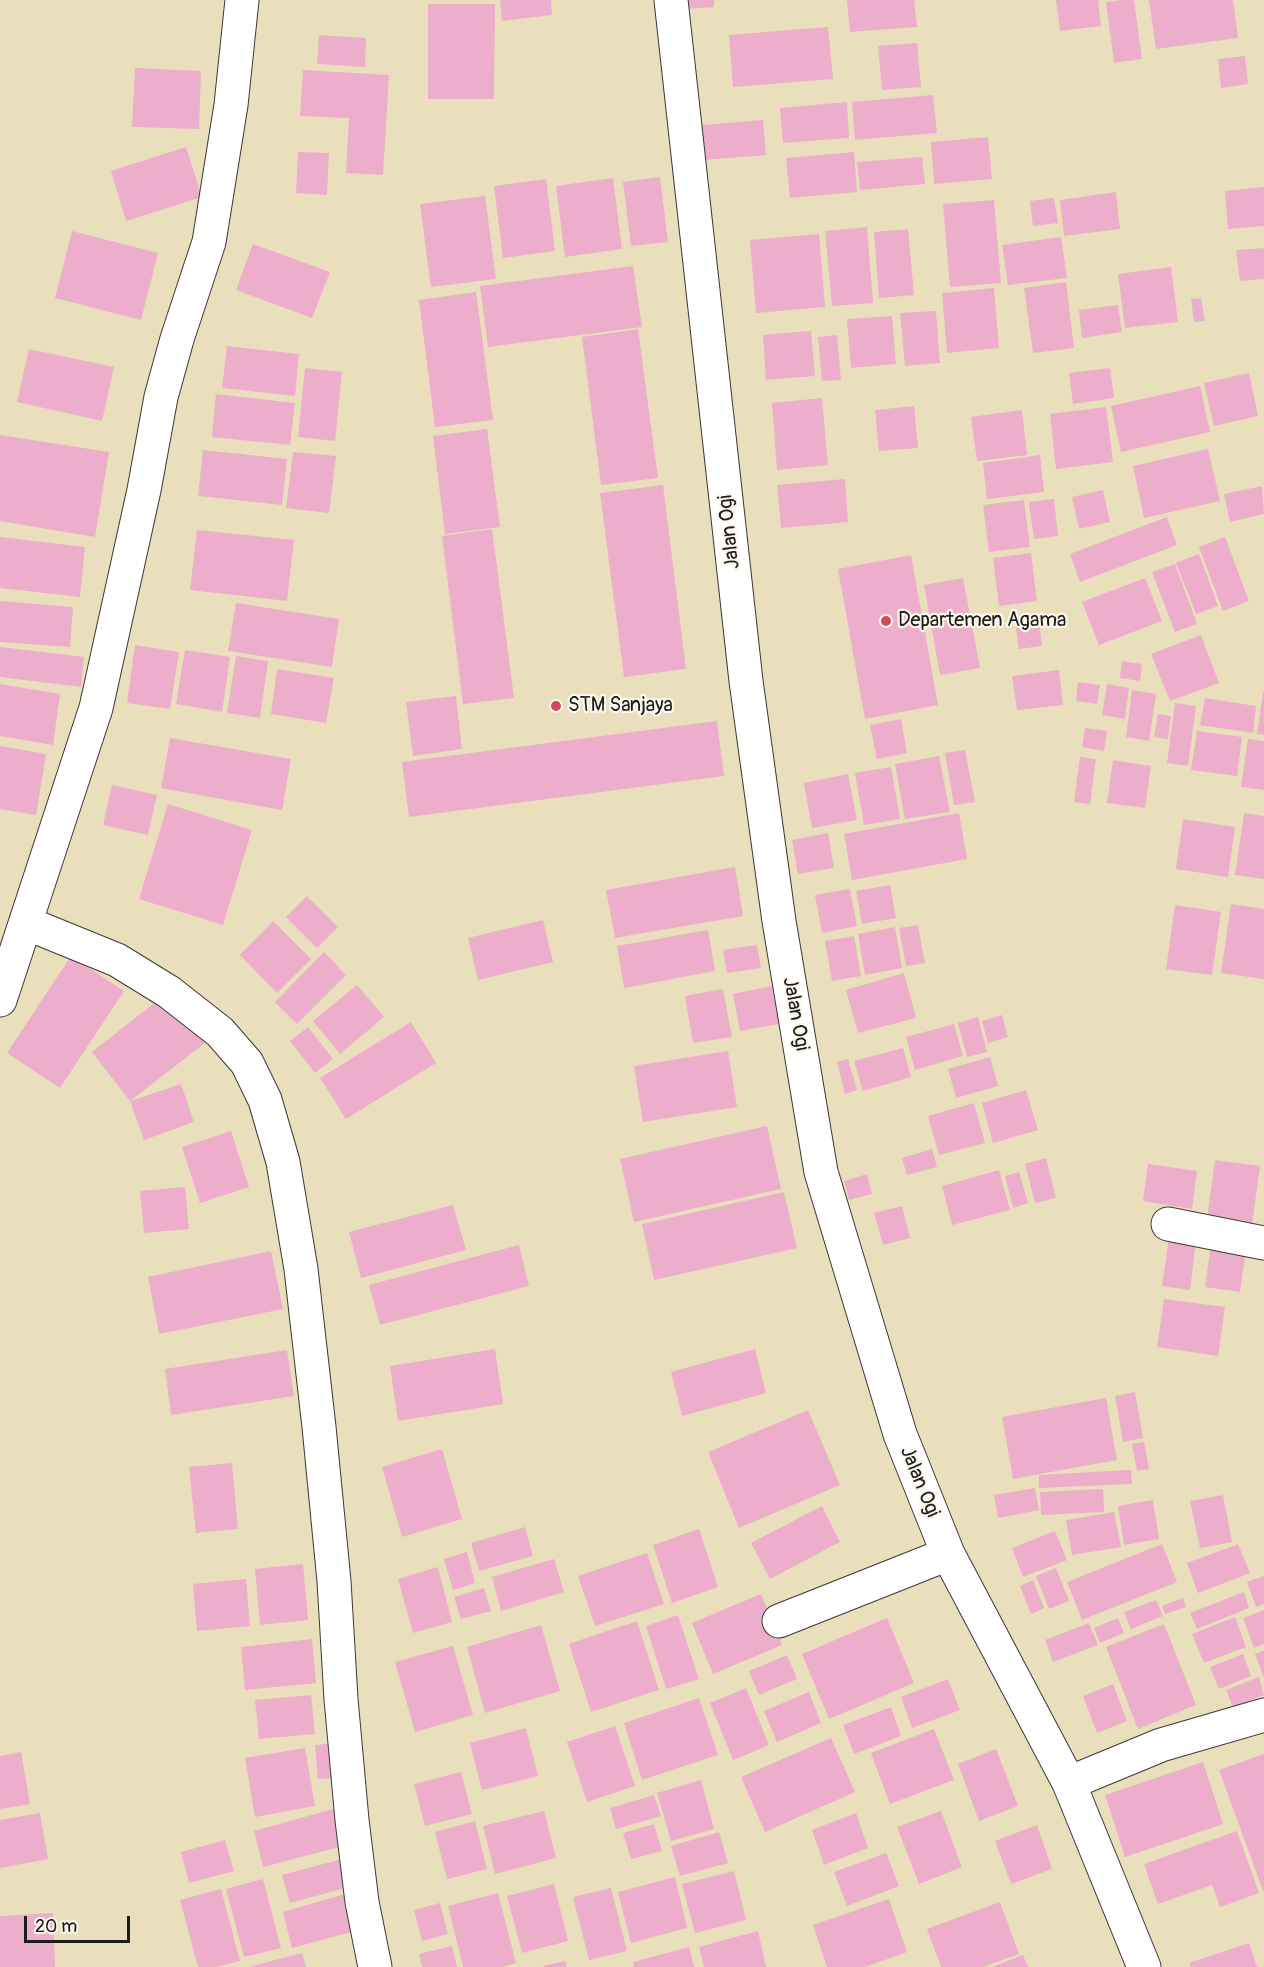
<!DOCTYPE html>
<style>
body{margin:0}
#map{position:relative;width:1264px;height:1967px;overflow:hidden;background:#eadfbc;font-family:Pangolin,sans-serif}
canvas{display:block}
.scale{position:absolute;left:24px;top:1916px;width:106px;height:27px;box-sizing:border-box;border:3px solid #1c1c1c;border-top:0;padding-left:8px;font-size:18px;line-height:21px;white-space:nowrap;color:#1c1c1c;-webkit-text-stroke:4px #fbf7ec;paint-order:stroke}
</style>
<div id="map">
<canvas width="1264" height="1967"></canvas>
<div class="scale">20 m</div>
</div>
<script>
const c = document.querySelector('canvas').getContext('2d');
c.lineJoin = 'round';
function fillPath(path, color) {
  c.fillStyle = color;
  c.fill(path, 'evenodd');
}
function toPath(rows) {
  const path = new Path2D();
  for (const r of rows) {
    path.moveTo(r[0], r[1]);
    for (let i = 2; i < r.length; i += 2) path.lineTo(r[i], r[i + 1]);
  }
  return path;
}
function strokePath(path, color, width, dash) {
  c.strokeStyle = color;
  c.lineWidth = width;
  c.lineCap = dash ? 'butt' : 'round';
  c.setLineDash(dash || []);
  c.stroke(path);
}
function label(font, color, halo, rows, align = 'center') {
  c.font = font + ' Pangolin,sans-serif';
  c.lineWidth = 4.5;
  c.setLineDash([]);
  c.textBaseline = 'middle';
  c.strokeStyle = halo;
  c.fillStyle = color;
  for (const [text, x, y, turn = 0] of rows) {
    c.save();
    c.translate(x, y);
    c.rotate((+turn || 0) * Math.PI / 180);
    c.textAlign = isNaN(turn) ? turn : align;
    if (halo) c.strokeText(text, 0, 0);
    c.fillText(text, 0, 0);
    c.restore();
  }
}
fillPath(toPath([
 [500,0,551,0,552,15,502,21],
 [684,0,714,0,714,7,685,9],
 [847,0,914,0,917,27,850,32],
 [1056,0,1098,0,1101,26,1060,31],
 [1121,0,1134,0,1142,59,1114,63,1106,2],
 [1149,0,1233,0,1238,38,1156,49],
 [428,4,495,4,494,99,428,99],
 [828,27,833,79,733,87,729,35],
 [319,35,366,38,365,67,317,64],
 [917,43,921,87,882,90,878,46],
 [1245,56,1248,84,1221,88,1218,59],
 [135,68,201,71,199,129,132,127],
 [303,70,389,75,383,175,346,173,349,118,300,116],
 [933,95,937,133,855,140,852,102],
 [847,102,849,138,783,143,780,108],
 [763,120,766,155,704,160,701,125],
 [988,137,992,179,934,184,931,142],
 [186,147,202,197,126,221,111,171],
 [298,152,329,153,327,195,296,193],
 [854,152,857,192,790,198,786,158],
 [922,157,925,184,860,190,857,162],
 [660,177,668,242,631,246,623,182],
 [613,178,622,249,565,257,556,186],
 [546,179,555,251,503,258,494,186],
 [1264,187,1264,226,1228,229,1225,191],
 [1116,192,1120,229,1064,236,1060,200],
 [485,196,496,279,431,287,420,204],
 [1054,198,1058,223,1033,226,1030,201],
 [994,200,1001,283,950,287,943,204],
 [867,227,873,303,832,306,825,231],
 [908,229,914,295,879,298,874,232],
 [72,231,158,253,141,320,55,298],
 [819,234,825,307,756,313,750,240],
 [1061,237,1067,278,1008,285,1002,245],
 [253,244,330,272,312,318,236,290],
 [1264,248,1264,279,1240,281,1236,250],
 [633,266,642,327,488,347,480,286],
 [1171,267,1178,322,1125,328,1118,274],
 [1066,282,1074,348,1033,353,1024,288],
 [994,288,999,348,947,353,942,293],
 [476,292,493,420,435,427,419,300],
 [1201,298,1205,321,1194,322,1191,299],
 [1118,305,1122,332,1082,338,1079,310],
 [936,311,940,363,905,366,900,313],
 [892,316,896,364,851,368,847,319],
 [638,329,658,478,601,485,582,337],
 [811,331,815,376,766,380,763,335],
 [837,335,841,380,822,381,818,337],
 [227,346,299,354,295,396,222,388],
 [29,349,114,367,102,421,17,402],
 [305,368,342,372,335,441,298,437],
 [1110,368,1114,398,1073,404,1069,373],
 [1249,373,1258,416,1214,426,1204,383],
 [1200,386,1210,432,1121,452,1111,406],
 [216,394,295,403,290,445,212,437],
 [822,398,828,465,777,470,772,403],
 [914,406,918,448,879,451,875,410],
 [1106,407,1113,462,1056,469,1050,414],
 [1022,410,1027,455,977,461,971,417],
 [487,429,500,527,445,534,433,436],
 [0,435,109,452,95,537,0,521],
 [1208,449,1220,501,1144,518,1133,466],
 [203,450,287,459,282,505,198,496],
 [293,452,336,456,329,513,286,508],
 [1040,455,1044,492,987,499,983,463],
 [845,479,848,522,781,528,777,485],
 [663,485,686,669,624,677,600,493],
 [1262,486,1264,514,1230,522,1224,494],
 [1103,490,1110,522,1079,529,1072,497],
 [1054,499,1058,536,1034,539,1029,502],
 [1024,500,1030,547,989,552,983,505],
 [1167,517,1177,545,1080,582,1070,554],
 [492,529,514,698,463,704,442,536],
 [197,530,294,540,287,601,190,590],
 [0,537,85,547,80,597,0,588],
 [1225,537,1249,601,1223,611,1199,547],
 [1031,553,1037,601,999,606,993,558],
 [1199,554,1218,606,1196,614,1176,563],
 [911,555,938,705,865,719,838,569],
 [1175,564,1197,624,1175,632,1152,572],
 [963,578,980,668,940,675,924,585],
 [1145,578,1162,621,1099,645,1082,602],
 [0,601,73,607,70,647,0,642],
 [236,603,339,619,332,667,228,651],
 [1039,619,1042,646,1019,649,1015,622],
 [1201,635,1219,683,1170,701,1151,654],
 [135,645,179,652,170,709,127,703],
 [0,647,84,657,81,687,0,677],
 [185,650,230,657,222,712,176,704],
 [236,656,268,661,260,718,227,713],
 [1122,661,1142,664,1140,681,1120,678],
 [277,669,334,678,326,723,271,714],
 [1059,670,1063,705,1017,710,1012,676],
 [1078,682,1100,685,1097,704,1076,701],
 [0,684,60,694,53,745,0,736],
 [1107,684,1129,688,1125,719,1102,715],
 [1132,690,1156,694,1149,741,1126,737],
 [1263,692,1264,693,1264,735,1257,734],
 [456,696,462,749,413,756,406,702],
 [1205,698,1256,706,1253,733,1200,725],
 [1175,703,1196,706,1188,766,1167,763],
 [1158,714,1171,716,1168,739,1154,737],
 [901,719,907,753,877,759,870,725],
 [717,721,724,776,409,817,402,762],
 [1085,728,1107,731,1104,751,1082,747],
 [1197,731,1242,737,1237,776,1191,770],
 [170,738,291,759,282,810,161,788],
 [1248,739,1264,741,1264,790,1241,787],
 [0,746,46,754,36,815,0,809],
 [965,750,975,802,954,805,945,753],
 [939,756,950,812,905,819,895,764],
 [1080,757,1096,759,1090,804,1074,802],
 [1113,760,1151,766,1145,808,1107,803],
 [891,767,900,819,864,825,855,773],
 [848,774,857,820,812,828,804,783],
 [112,785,157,795,148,835,103,825],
 [168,804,252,830,223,925,139,899],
 [959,813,967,859,852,880,844,834],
 [1244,813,1264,816,1264,879,1235,875],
 [1183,819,1235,827,1228,877,1176,869],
 [828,833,834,868,798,874,792,840],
 [735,867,743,916,615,938,606,890],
 [890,885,896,918,862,924,856,891],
 [850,889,857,926,822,933,815,895],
 [307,896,338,927,317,948,286,917],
 [1231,904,1264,909,1264,979,1221,973],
 [1175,905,1221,912,1212,975,1166,969],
 [543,920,553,962,478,980,468,938],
 [273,921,311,959,277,993,240,955],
 [918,925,925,963,906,966,899,928],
 [895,927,902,968,865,975,858,934],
 [708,930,715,971,624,988,617,946],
 [854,936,861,976,832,981,825,941],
 [757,945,761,968,727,973,723,950],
 [324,952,346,975,297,1024,275,1002],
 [71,956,124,991,60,1088,7,1053],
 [904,973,916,1018,858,1033,846,990],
 [357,985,384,1017,340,1054,313,1021],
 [772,986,779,1024,740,1031,733,994],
 [723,989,732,1037,693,1043,685,996],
 [167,993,205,1043,130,1101,181,1084,194,1122,144,1140,130,1101,92,1052],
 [1002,1015,1008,1037,988,1043,982,1021],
 [978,1017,987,1052,967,1057,958,1023],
 [411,1022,436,1063,346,1119,320,1078],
 [954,1024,963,1056,915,1070,906,1037],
 [308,1027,333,1059,315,1073,290,1041],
 [903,1048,911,1077,863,1091,854,1061],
 [728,1051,737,1107,643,1122,634,1066],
 [990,1057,998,1086,956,1098,948,1069],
 [848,1059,857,1090,845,1094,837,1062],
 [1026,1090,1038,1130,993,1143,982,1103],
 [974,1103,985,1143,939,1155,928,1116],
 [767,1126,781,1189,634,1222,620,1159],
 [231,1131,249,1187,200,1203,182,1147],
 [932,1149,937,1167,907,1175,902,1158],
 [1046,1158,1056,1198,1035,1203,1025,1164],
 [1215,1160,1260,1166,1252,1224,1207,1218],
 [1148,1164,1197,1171,1192,1209,1143,1201],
 [999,1170,1010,1210,952,1225,942,1186],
 [1019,1172,1028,1203,1013,1208,1005,1176],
 [867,1174,872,1194,849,1200,844,1181],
 [185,1187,189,1229,144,1233,140,1191],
 [784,1192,797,1248,654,1280,642,1224],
 [453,1205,466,1250,361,1278,349,1232],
 [902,1206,910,1238,883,1245,874,1213],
 [1169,1238,1196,1241,1190,1290,1162,1286],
 [519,1245,529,1286,380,1325,369,1285],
 [1211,1245,1246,1250,1240,1292,1205,1287],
 [271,1251,283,1309,159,1334,148,1277],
 [1164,1299,1225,1307,1218,1356,1157,1347],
 [495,1349,503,1404,398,1421,390,1366],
 [755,1349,766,1393,682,1416,671,1372],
 [287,1350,294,1396,171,1415,165,1369],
 [1135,1392,1143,1438,1123,1442,1115,1396],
 [1106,1398,1117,1460,1013,1479,1002,1417],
 [808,1410,840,1485,739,1528,708,1452],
 [1144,1442,1149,1469,1137,1471,1132,1444],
 [442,1449,462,1519,402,1537,382,1467],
 [232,1463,238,1529,196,1533,189,1467],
 [1131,1470,1132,1484,1039,1488,1039,1475],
 [1035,1488,1039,1510,998,1518,994,1495],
 [1103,1489,1104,1512,1041,1515,1040,1492],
 [1223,1495,1232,1542,1200,1548,1190,1501],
 [1153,1500,1159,1539,1124,1545,1118,1506],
 [822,1506,840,1542,770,1579,751,1543],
 [1114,1512,1121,1547,1072,1555,1066,1520],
 [525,1527,533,1556,479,1571,471,1543],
 [699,1529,718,1587,672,1603,653,1545],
 [1055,1531,1067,1560,1023,1577,1012,1548],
 [1162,1544,1177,1582,1082,1620,1067,1582],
 [1238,1544,1250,1573,1198,1593,1187,1563],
 [467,1552,475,1583,453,1590,444,1559],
 [647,1553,664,1604,595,1626,578,1576],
 [554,1559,564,1592,501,1611,492,1577],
 [303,1564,308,1620,260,1625,255,1569],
 [438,1567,452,1622,413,1633,398,1579],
 [1056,1568,1069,1601,1049,1609,1036,1576],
 [1264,1576,1264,1604,1256,1607,1247,1582],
 [246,1579,250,1626,197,1631,193,1584],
 [1033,1580,1044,1608,1031,1614,1020,1586],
 [484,1588,491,1611,461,1619,454,1597],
 [1244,1592,1249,1608,1197,1629,1190,1613],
 [761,1594,782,1645,713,1674,692,1623],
 [1183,1598,1186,1607,1165,1614,1162,1606],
 [1156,1600,1163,1616,1131,1629,1124,1612],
 [1264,1610,1264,1644,1254,1648,1243,1618],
 [678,1615,699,1679,666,1689,646,1626],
 [1235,1617,1246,1647,1204,1663,1192,1634],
 [887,1618,914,1683,829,1719,802,1654],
 [1118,1618,1124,1633,1100,1643,1094,1628],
 [637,1621,659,1690,591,1712,569,1644],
 [1089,1623,1098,1645,1053,1662,1045,1640],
 [1164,1624,1196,1705,1138,1729,1106,1647],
 [541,1625,560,1691,485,1713,467,1647],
 [312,1639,316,1683,245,1690,241,1647],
 [453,1646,473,1715,415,1732,395,1662],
 [1264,1650,1264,1678,1255,1654],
 [1243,1654,1251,1676,1219,1689,1210,1667],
 [787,1655,797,1679,759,1695,749,1671],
 [1259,1677,1264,1695,1233,1707,1226,1690],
 [948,1679,960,1710,912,1728,901,1697],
 [1113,1684,1127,1721,1097,1733,1083,1696],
 [746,1688,769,1745,733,1760,710,1703],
 [809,1692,821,1723,777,1742,764,1711],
 [311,1695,315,1734,259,1739,255,1700],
 [699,1698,718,1755,642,1780,624,1723],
 [891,1707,901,1736,854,1754,843,1725],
 [615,1726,635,1786,587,1802,567,1742],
 [526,1728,538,1776,482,1790,470,1743],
 [934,1729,954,1780,890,1804,871,1753],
 [831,1738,855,1792,765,1832,741,1777],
 [335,1743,337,1778,318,1779,315,1745],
 [305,1748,315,1806,255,1817,245,1758],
 [996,1749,1018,1806,979,1821,958,1764],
 [21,1752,30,1804,0,1809,0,1756],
 [1264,1754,1264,1893,1219,1770],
 [1203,1762,1223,1824,1125,1857,1105,1795],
 [461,1772,472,1814,425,1826,414,1784],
 [701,1780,714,1829,671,1841,657,1793],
 [654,1795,661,1816,616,1829,610,1808],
 [333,1809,343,1846,263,1867,254,1831],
 [544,1811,556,1858,495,1874,483,1826],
 [941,1811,962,1867,919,1884,897,1827],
 [40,1813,48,1859,0,1868,0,1820],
 [856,1813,868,1848,824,1865,812,1830],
 [475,1821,487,1869,447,1879,435,1832],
 [654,1824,662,1851,631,1859,623,1833],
 [1037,1825,1052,1869,1011,1884,995,1841],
 [1237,1831,1259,1893,1220,1907,1212,1885,1158,1904,1144,1864],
 [719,1832,728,1863,680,1876,671,1846],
 [225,1840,234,1871,189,1883,181,1852],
 [886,1853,899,1886,847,1906,834,1872],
 [346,1858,353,1886,290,1903,282,1875],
 [734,1871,746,1920,695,1933,682,1884],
 [675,1877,687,1928,631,1943,618,1892],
 [263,1879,281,1948,244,1957,226,1889],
 [554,1884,568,1941,522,1953,507,1896],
 [611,1888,627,1951,589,1960,573,1897],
 [221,1889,240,1961,216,1967,198,1967,180,1900],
 [498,1893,516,1963,502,1967,463,1967,448,1906],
 [345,1894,355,1931,292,1948,283,1912],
 [889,1899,907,1952,865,1967,827,1967,813,1925],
 [1000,1902,1019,1954,983,1967,941,1967,927,1929],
 [440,1903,448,1934,422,1941,414,1910],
 [53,1913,55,1967,0,1967,0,1916],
 [758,1931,766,1967,704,1967,699,1947],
 [1249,1943,1257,1967,1191,1967,1189,1963],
 [452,1946,457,1967,422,1967,419,1954],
 [689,1947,694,1967,634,1967,633,1962],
 [302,1953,306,1967,252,1967,252,1966],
 [1023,1955,1028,1967,992,1967],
 [565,1961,567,1967,544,1967,543,1966]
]), '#ecaecb');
const minor = toPath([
 [671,0,746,681,779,921,821,1172,900,1434,948,1554,1069,1783,1144,1967],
 [26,923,117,960,169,992,220,1032,247,1063,265,1100,283,1162,301,1269,319,1427,334,1581,341,1699,352,1820,362,1902,375,1967],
 [0,1000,96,708,144,490,161,397,177,339,209,242,231,105,242,0],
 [1168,1224,1264,1243],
 [779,1621,948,1554],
 [1069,1783,1161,1745,1264,1715]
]);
strokePath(minor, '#3b3934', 35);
strokePath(minor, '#fff', 33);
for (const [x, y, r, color] of [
 [886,621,6,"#d1495b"],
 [556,706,6,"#d1495b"]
]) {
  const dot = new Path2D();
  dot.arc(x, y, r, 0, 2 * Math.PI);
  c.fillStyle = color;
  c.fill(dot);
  strokePath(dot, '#fbf7ec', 2);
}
label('20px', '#1c1c1c', '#fbf7ec', [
 ["Jalan Ogi",730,532,-96],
 ["Jalan Ogi",795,1014,80],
 ["Jalan Ogi",919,1482,68]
]);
label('20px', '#1c1c1c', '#fbf7ec', [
 ["Departemen Agama",898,621],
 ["STM Sanjaya",568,706]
], 'left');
</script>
